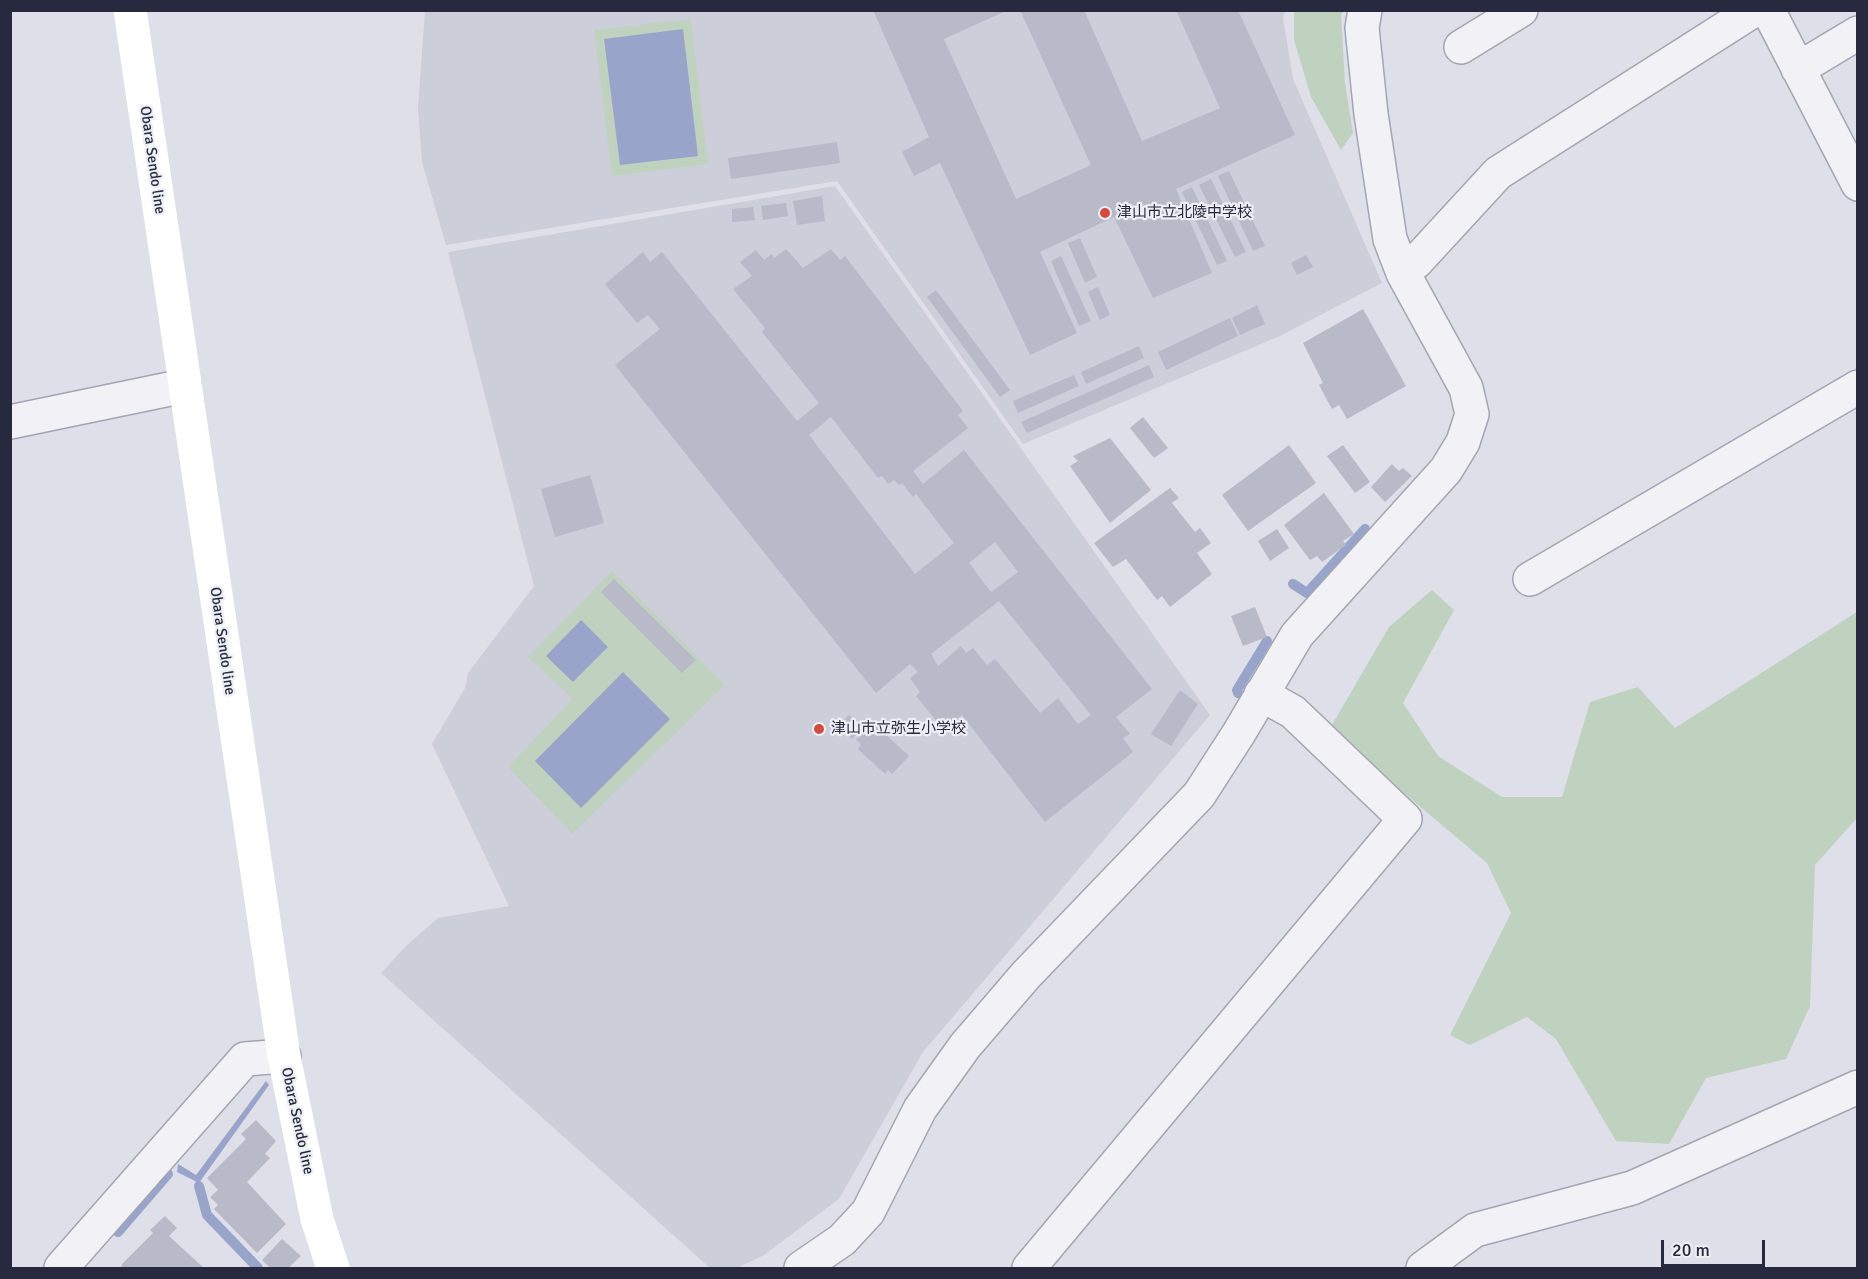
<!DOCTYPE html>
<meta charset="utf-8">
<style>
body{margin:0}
#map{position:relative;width:1868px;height:1279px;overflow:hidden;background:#dedfe8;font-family:Signika,sans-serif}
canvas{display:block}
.frame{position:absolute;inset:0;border:12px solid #272a3f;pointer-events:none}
.scale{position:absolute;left:1661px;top:1240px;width:104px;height:27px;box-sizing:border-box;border:3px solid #272a3f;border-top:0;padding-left:8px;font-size:18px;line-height:21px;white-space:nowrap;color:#272a3f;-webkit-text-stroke:4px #edeff5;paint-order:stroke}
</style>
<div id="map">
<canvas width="1868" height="1279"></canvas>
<div class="frame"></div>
<div class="scale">20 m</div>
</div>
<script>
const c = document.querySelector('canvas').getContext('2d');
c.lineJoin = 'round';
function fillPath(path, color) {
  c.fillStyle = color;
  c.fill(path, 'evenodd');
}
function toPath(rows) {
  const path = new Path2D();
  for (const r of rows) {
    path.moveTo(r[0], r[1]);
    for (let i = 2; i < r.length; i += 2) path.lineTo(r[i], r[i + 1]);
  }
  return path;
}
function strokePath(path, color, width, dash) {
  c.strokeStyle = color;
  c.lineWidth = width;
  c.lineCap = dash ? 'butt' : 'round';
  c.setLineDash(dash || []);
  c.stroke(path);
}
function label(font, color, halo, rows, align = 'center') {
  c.font = font + ' Signika,"Noto Sans JP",sans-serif';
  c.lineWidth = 4.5;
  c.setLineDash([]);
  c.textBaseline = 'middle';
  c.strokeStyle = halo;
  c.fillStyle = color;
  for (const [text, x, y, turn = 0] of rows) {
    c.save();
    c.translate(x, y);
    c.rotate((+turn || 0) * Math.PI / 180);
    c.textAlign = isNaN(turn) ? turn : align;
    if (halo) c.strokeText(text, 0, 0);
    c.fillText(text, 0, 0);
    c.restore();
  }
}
fillPath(toPath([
 [425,11,1285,11,1283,18,1293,79,1382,283,1280,336,1023,444,837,181,446,245,422,162,418,108],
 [835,186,1210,715,923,1052,839,1199,764,1255,737,1268,710,1268,381,973,408,944,438,918,509,906,432,744,465,688,468,673,534,586,448,252]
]), '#ccceda');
fillPath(toPath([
 [1294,11,1343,11,1341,15,1345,83,1353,133,1341,150,1311,97,1294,40],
 [691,19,708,164,612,176,594,30],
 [612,571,725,685,572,834,508,767,573,699,528,657],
 [1432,590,1454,610,1403,703,1438,756,1502,797,1562,797,1590,702,1638,687,1675,728,1857,612,1857,818,1815,865,1810,1006,1786,1059,1706,1078,1669,1144,1616,1141,1556,1039,1527,1017,1470,1045,1450,1035,1511,913,1487,863,1380,773,1325,737,1389,627]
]), '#bfd2bf');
fillPath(toPath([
 [683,29,698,156,620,165,604,39],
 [581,620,608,647,573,682,546,656],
 [623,672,670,719,581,808,535,761],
 [266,1081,269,1085,199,1183,177,1172,178,1164,196,1175]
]), '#98a4c9');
strokePath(toPath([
 [1293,584,1307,593,1365,529],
 [1238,693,1237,690,1267,641],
 [199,1186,207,1215,258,1268],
 [118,1232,168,1174]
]), '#98a4c9', 10);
fillPath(toPath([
 [873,10,1008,10,944,39,1016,199,1091,165,1020,10,1084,10,1142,141,1220,108,1176,10,1238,10,1295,135,1176,189,1212,273,1153,298,1114,217,1040,252,1077,333,1030,355,940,163,914,176,902,152,929,137],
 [837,142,840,163,731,179,728,158],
 [1229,171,1265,246,1253,251,1218,176],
 [1211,179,1246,252,1235,257,1199,185],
 [1192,187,1227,261,1217,265,1182,192],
 [822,196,825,221,797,225,793,201],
 [786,203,788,216,763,220,761,206],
 [753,207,755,220,732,222,732,209],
 [1080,238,1097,277,1085,283,1068,243],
 [786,249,803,268,831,249,840,260,845,256,963,411,958,415,968,428,913,471,923,484,964,450,1152,689,1116,717,1130,734,1123,738,1133,752,1045,822,962,715,943,729,916,696,920,692,910,678,918,672,910,664,876,693,615,365,660,329,648,315,637,323,605,284,643,252,650,262,662,252,797,421,819,403,762,332,765,328,733,289,752,276,740,262,756,250,764,260,772,254,774,258],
 [831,417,878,478,882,476,888,484,894,480,899,485,902,483,913,497,916,494,954,543,915,574,809,435],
 [995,542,1018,572,991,592,969,563],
 [999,601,1091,715,1078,724,1058,698,1040,713,995,659,987,665,973,648,966,653,961,646,938,666,931,654],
 [1306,255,1313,267,1297,275,1291,263],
 [1061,256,1091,321,1079,326,1051,261],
 [1098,287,1110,315,1100,320,1088,292],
 [936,290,1010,390,1000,397,927,297],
 [1257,305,1265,324,1240,335,1232,318],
 [1363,309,1406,386,1347,419,1339,405,1332,409,1319,385,1323,383,1303,343],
 [1230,318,1238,336,1166,370,1158,352],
 [1139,346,1144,358,1086,384,1081,372],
 [1149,365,1154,377,1027,433,1021,422],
 [1074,375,1079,386,1018,413,1013,401],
 [1143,417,1168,448,1154,458,1130,428],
 [1110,438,1151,490,1110,523,1070,466,1078,461,1073,456],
 [1289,445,1316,483,1248,531,1222,495],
 [1343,445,1370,482,1355,493,1327,456],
 [1392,464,1399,471,1403,468,1412,476,1385,502,1371,487],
 [590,475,604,523,555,537,541,489],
 [1170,488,1179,498,1172,503,1195,532,1200,528,1211,543,1197,553,1212,574,1170,607,1162,596,1157,600,1126,559,1113,567,1094,543],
 [1324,493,1354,534,1343,541,1346,545,1322,562,1317,556,1310,560,1284,525],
 [1277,529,1289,548,1270,561,1258,541],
 [614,579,696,660,682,673,601,592],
 [1255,607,1267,637,1243,646,1231,616],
 [1180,690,1198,704,1171,746,1151,734],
 [849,715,862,728,852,739,838,726],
 [872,722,909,756,892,774,888,770,885,774,858,749,861,744,856,740],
 [256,1120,276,1141,265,1154,270,1158,247,1182,286,1224,257,1253,214,1209,218,1205,210,1197,218,1190,207,1178,246,1139,241,1134],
 [165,1216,177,1228,169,1236,204,1268,121,1268,122,1264,153,1233,150,1230],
 [282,1239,301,1256,288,1268,270,1268,262,1260]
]), '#b8bac8');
const minor = toPath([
 [1768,10,1858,184],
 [1461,47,1521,10],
 [1798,69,1858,33],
 [1403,273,1416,262,1498,173,1754,10],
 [1530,579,1858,387],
 [61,1268,245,1059,284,1056],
 [801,1268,842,1240,868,1212,920,1109,965,1046,1026,975,1199,795,1239,733,1297,635,1446,470,1463,442,1472,414,1466,388,1403,273,1390,239,1371,114,1362,28,1365,10],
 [1029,1268,1405,819,1293,712,1261,694],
 [1423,1268,1475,1230,1632,1188,1858,1087]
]);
const tertiary = toPath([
 [10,422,184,386]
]);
strokePath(minor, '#a3a5b2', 36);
strokePath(tertiary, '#a3a5b2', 36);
strokePath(minor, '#f1f1f6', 33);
strokePath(tertiary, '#f1f1f6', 33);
strokePath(toPath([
 [130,10,284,1056,317,1219,333,1268]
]), '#fff', 33);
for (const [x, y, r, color] of [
 [1105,213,6,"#d14c3f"],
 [819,729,6,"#d14c3f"]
]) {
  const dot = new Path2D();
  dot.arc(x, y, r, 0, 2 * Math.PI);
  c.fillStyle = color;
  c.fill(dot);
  strokePath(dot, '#edeff5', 2);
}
label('15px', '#272a3f', '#edeff5', [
 ["Obara Sendo line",152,160,82],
 ["Obara Sendo line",222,641,82],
 ["Obara Sendo line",297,1121,78]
]);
label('15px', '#272a3f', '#edeff5', [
 ["津山市立北陵中学校",1117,213],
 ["津山市立弥生小学校",831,729]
], 'left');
</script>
